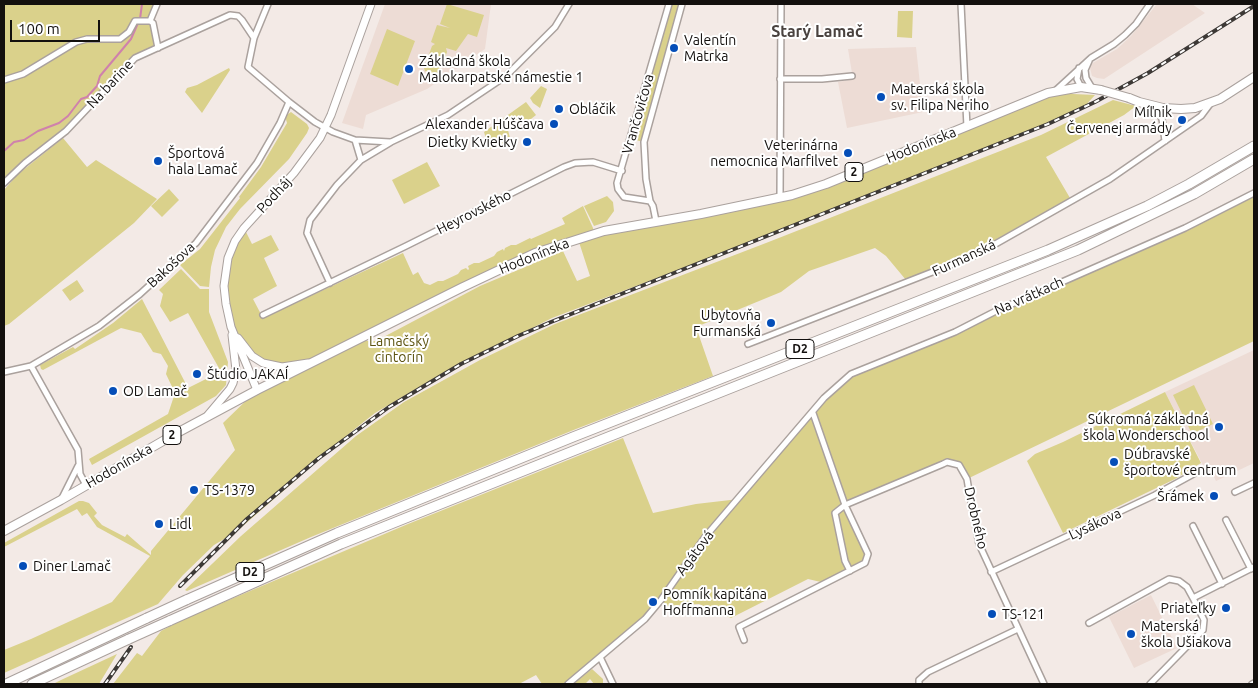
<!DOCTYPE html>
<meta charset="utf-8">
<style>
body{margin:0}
#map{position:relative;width:1258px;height:688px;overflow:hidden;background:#f3eae6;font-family:Ubuntu,sans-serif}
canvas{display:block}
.frame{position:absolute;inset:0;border:5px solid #13100e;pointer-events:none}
.scale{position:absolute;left:10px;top:20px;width:90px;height:22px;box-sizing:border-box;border:2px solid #13100e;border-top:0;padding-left:6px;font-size:15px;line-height:18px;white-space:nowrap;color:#13100e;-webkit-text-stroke:4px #fff;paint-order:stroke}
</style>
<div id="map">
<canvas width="1258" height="688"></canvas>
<div class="frame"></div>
<div class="scale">100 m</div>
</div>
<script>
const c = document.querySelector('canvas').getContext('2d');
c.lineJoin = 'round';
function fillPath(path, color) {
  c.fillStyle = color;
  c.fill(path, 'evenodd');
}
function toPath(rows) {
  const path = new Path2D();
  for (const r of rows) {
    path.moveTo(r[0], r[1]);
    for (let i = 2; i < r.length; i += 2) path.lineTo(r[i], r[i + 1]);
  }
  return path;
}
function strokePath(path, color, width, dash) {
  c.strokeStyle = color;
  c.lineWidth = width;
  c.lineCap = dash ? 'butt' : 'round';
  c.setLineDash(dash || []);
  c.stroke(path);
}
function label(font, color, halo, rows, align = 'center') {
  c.font = font + ' Ubuntu,sans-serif';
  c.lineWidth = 4;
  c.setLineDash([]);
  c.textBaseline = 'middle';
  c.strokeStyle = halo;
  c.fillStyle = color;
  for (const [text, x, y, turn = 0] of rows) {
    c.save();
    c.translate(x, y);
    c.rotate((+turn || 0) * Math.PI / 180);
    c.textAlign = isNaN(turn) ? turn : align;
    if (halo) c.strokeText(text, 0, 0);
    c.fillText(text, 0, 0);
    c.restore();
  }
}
fillPath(toPath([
 [385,4,491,4,485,49,427,89,366,115,363,129,342,123],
 [1157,4,1192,4,1205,13,1104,79,1097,78,1092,76,1090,68,1091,64,1117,49,1131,36],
 [916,47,923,112,847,128,838,82,853,79,848,49],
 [1254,350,1254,463,1216,481,1212,473,1208,475,1165,392],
 [1151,595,1177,648,1134,668,1109,617]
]), '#eddcd5');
fillPath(toPath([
 [4,4,157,4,150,21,158,48,135,58,62,134,23,160,4,181],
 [447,4,484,15,477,37,468,34,456,51,446,48,447,52,439,74,436,75,425,71,424,68,432,46,435,44,431,42,437,25,450,28,440,24],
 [669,4,682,4,644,142,631,139],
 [898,11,913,11,912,38,897,37],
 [387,29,415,41,398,86,370,74],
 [229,68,230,70,202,113,185,92,187,88,197,85],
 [541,86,547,89,540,108,533,103,530,98],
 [1063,89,1073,94,1095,95,1085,106,1038,129,762,238,552,318,445,372,375,413,351,432,236,532,214,545,183,575,158,604,4,673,4,650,31,639,112,602,150,556,97,527,87,513,82,516,77,509,4,547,4,543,79,501,83,501,89,503,97,513,94,516,102,525,125,537,127,534,151,555,151,551,235,450,223,423,257,390,308,364,294,366,259,361,231,327,226,271,244,228,252,244,271,235,279,250,264,258,277,286,253,299,263,318,403,253,413,275,418,272,424,283,430,285,438,281,443,281,458,274,461,270,466,268,468,270,469,269,468,266,474,263,479,263,494,256,497,252,503,249,504,251,505,248,511,245,516,245,530,238,531,239,565,224,562,218,583,206,593,228,594,233,792,195],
 [578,239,590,276,577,281,563,251,480,286,376,341,355,341,550,248],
 [1113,100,1136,106,1124,115,1046,157,1070,198,974,252,906,280,886,256,875,248,809,271,781,292,696,327,713,376,576,429,311,537,187,591,185,590,241,536,356,436,404,402,480,360,555,324,766,243,1041,135],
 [526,102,536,115,531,119,508,130,511,142,489,149,484,132],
 [291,112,307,124,309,128,307,133,289,159,240,209,226,227,215,250,211,267,209,287,200,286,180,265,200,249,240,198,239,197,261,167,287,123,285,116],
 [63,138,87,167,96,160,157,199,134,223,9,324,4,326,4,190,17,175],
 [427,162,440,186,404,204,392,180],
 [169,189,179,200,162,217,151,206],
 [1254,193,1254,341,967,479,959,465,947,462,845,505,868,554,865,563,825,583,808,579,731,618,699,604,668,606,661,600,645,619,568,684,542,684,536,675,519,684,113,684,137,653,142,656,161,631,184,619,408,524,623,438,653,513,696,504,739,499,813,413,851,374,955,332,1185,228],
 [607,196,613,202,614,211,606,222,594,226,584,206],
 [181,269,200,289,209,289,209,312,228,362,226,385,216,396,92,465,89,459,168,414,175,393,166,374,168,366,161,354,153,352,141,333,121,328,43,370,41,369,40,365,73,347,75,349,113,323,142,299,188,388,212,376,212,375,220,370,188,313,170,322,160,306,163,294,159,290],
 [77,280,84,291,70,301,62,290],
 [1194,385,1213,424,1192,434,1173,395],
 [1165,392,1201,463,1175,479,1063,533,1027,461,1035,454,1063,442],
 [117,654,99,684,53,684,61,680],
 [592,669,603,679,603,684,594,684,590,679,585,684,573,684]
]), '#dad18b');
strokePath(toPath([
 [140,19,142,4],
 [4,151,14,142,24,140,38,131,59,123,68,116,81,99,87,97,97,86,100,76,131,39,138,23]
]), '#cf81ac', 2);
const street = toPath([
 [157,4,150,21,153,23,158,48],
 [268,4,254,38,248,67,289,102,315,122,333,132,355,140,361,160],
 [961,4,967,127],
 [1089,61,1085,70,1086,78,1092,88],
 [1079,68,1077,79,1081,87],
 [780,79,822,79,852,76],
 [4,80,23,74,76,42,87,39,120,39,129,32,135,21,150,21],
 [1055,91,1091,58,1114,44,1125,35,1136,24,1150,4],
 [1155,106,1162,119,1165,141],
 [355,140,390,142],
 [4,183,25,163,66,131,135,58,230,15,238,16,242,20,254,38],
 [780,198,781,4],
 [650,201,624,197,618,189,617,183,669,4],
 [656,221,653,206,650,201,646,179,644,142,682,4],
 [330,283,307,233,310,220,337,185,361,160,391,142,448,115,506,76,555,27,569,4],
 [263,315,406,246,564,167,575,163,593,162,622,171],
 [748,344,976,255,1110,179,1201,116,1210,104],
 [31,366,78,450,80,474,86,485],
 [4,372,31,366,99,326,140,294,196,243,257,163,280,123,289,102],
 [1235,492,1254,483],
 [62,498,78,466],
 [1226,520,1251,569],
 [1193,526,1222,584],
 [850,571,845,561,835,513,845,505,943,464,947,462,959,465,967,479,969,491,979,544,1044,684],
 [991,572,1155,495,1197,472],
 [1089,623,1169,579,1179,581,1187,587,1193,598],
 [744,640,739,627,865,563,868,554,845,505,813,413],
 [600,657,613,684],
 [568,684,645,619,661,600,705,537,824,398,851,374,955,332,996,311,1185,228,1254,193],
 [919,684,919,680,928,672,1018,629],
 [1150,684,1203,630,1204,620,1193,598,1254,567],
 [1252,684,1254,683]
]);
const secondary = toPath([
 [238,338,252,356,263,363,282,367,308,363],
 [257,390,231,327,226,304,224,286,228,258,235,241,244,228,294,173,320,138,331,115,371,4],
 [208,415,230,389,233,383,236,370,232,335]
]);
const primary = toPath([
 [1129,98,1139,102,1163,108,1181,109,1195,108,1220,99,1254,77],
 [4,531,61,500,175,434,257,390,463,287,535,253,604,231,701,214,792,195,826,184,1048,93,1081,87,1101,90]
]);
const highway = toPath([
 [186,600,337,533,573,437,1048,250,1147,206,1189,184,1254,146],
 [169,621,341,544,578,449,1078,250,1194,194,1254,159],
 [6,684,147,618],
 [32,684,129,639]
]);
strokePath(street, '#aaa19d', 8);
strokePath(secondary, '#aaa19d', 9);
strokePath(primary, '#aaa19d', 10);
strokePath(highway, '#aaa19d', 11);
strokePath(street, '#fff', 5);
strokePath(secondary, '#fff', 7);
strokePath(primary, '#fff', 8);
strokePath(highway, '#fff', 9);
const rail = toPath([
 [180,586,247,519,319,458,389,407,461,364,518,336,551,322,1048,124,1095,102,1148,73,1254,6],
 [105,684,131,647]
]);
strokePath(rail, '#3d3936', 4);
strokePath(rail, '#fff', 2, [5.5]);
const primaryBridge = toPath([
 [1101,90,1129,98]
]);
const highwayBridge = toPath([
 [147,618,186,600],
 [129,639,169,621]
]);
strokePath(primaryBridge, '#aaa19d', 10, []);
strokePath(highwayBridge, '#aaa19d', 11, []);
strokePath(primaryBridge, '#fff', 8);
strokePath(highwayBridge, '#fff', 9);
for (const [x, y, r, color] of [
 [674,48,5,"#054eb8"],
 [409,69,5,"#054eb8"],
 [881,97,5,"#054eb8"],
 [559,109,5,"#054eb8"],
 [1182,120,5,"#054eb8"],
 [554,124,5,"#054eb8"],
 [527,142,5,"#054eb8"],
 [848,153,5,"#054eb8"],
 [158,161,5,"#054eb8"],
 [771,323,5,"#054eb8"],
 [197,374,5,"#054eb8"],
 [113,391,5,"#054eb8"],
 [1219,427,5,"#054eb8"],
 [1114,462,5,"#054eb8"],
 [194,490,5,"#054eb8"],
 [1214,496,5,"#054eb8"],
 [159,524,5,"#054eb8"],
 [23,566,5,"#054eb8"],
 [653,602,5,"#054eb8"],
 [1226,608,5,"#054eb8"],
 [992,614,5,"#054eb8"],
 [1131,634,5,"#054eb8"]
]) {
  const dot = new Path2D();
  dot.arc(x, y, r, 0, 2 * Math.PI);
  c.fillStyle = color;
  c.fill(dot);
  strokePath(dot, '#fff', 2);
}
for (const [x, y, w] of [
 [854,172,18],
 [800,349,28],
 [172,435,18],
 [250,572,28]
]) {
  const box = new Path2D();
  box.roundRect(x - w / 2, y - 9.5, w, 19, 4);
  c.fillStyle = '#fff';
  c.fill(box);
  strokePath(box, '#13100e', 1);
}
label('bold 12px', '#13100e', null, [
 ["2",854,172],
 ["D2",800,349],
 ["2",172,435],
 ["D2",250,572]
]);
label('14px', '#13100e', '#fff', [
 ["Valentín",684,40],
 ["Matrka",684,56],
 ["Základná škola",419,61],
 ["Malokarpatské námestie 1",419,77],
 ["Materská škola",891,89],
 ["sv. Filipa Neriho",891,105],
 ["Obláčik",569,109],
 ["Míľnik",1172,112,"right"],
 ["Červenej armády",1172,128,"right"],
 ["Alexander Húščava",544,124,"right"],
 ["Dietky Kvietky",517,142,"right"],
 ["Veterinárna",838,145,"right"],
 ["nemocnica Marfilvet",838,161,"right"],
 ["Športová",168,153],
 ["hala Lamač",168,169],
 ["Ubytovňa",761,315,"right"],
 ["Furmanská",761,331,"right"],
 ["Štúdio JAKAÍ",207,374],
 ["OD Lamač",123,391],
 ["Súkromná základná",1209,419,"right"],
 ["škola Wonderschool",1209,435,"right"],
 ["Dúbravské",1124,454],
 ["športové centrum",1124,470],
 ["TS-1379",204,490],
 ["Šrámek",1204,496,"right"],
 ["Lidl",169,524],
 ["Diner Lamač",33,566],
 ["Pomník kapitána",663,594],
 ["Hoffmanna",663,610],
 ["Priateľky",1216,608,"right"],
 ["TS-121",1002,614],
 ["Materská",1141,626],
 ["škola Ušiakova",1141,642]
], 'left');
label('14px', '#13100e', '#fff', [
 ["Na barine",110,84,-47],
 ["Vrančovičova",638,114,-74],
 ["Hodonínska",921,145,-22],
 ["Podháj",274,195,-47],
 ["Heyrovského",474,212,-27],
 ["Hodonínska",534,256,-22],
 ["Furmanská",964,258,-25],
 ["Bakošova",171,265,-43],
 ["Na vrátkach",1029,296,-24],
 ["Hodonínska",119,466,-30],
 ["Drobného",976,518,77],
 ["Lysákova",1095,524,-25],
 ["Agátová",695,553,-53]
]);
label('14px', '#5d5412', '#fff', [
 ["Lamačský",399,341],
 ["cintorín",399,357]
]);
label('bold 16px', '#49423f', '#fff', [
 ["Starý Lamač",817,32]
]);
</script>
